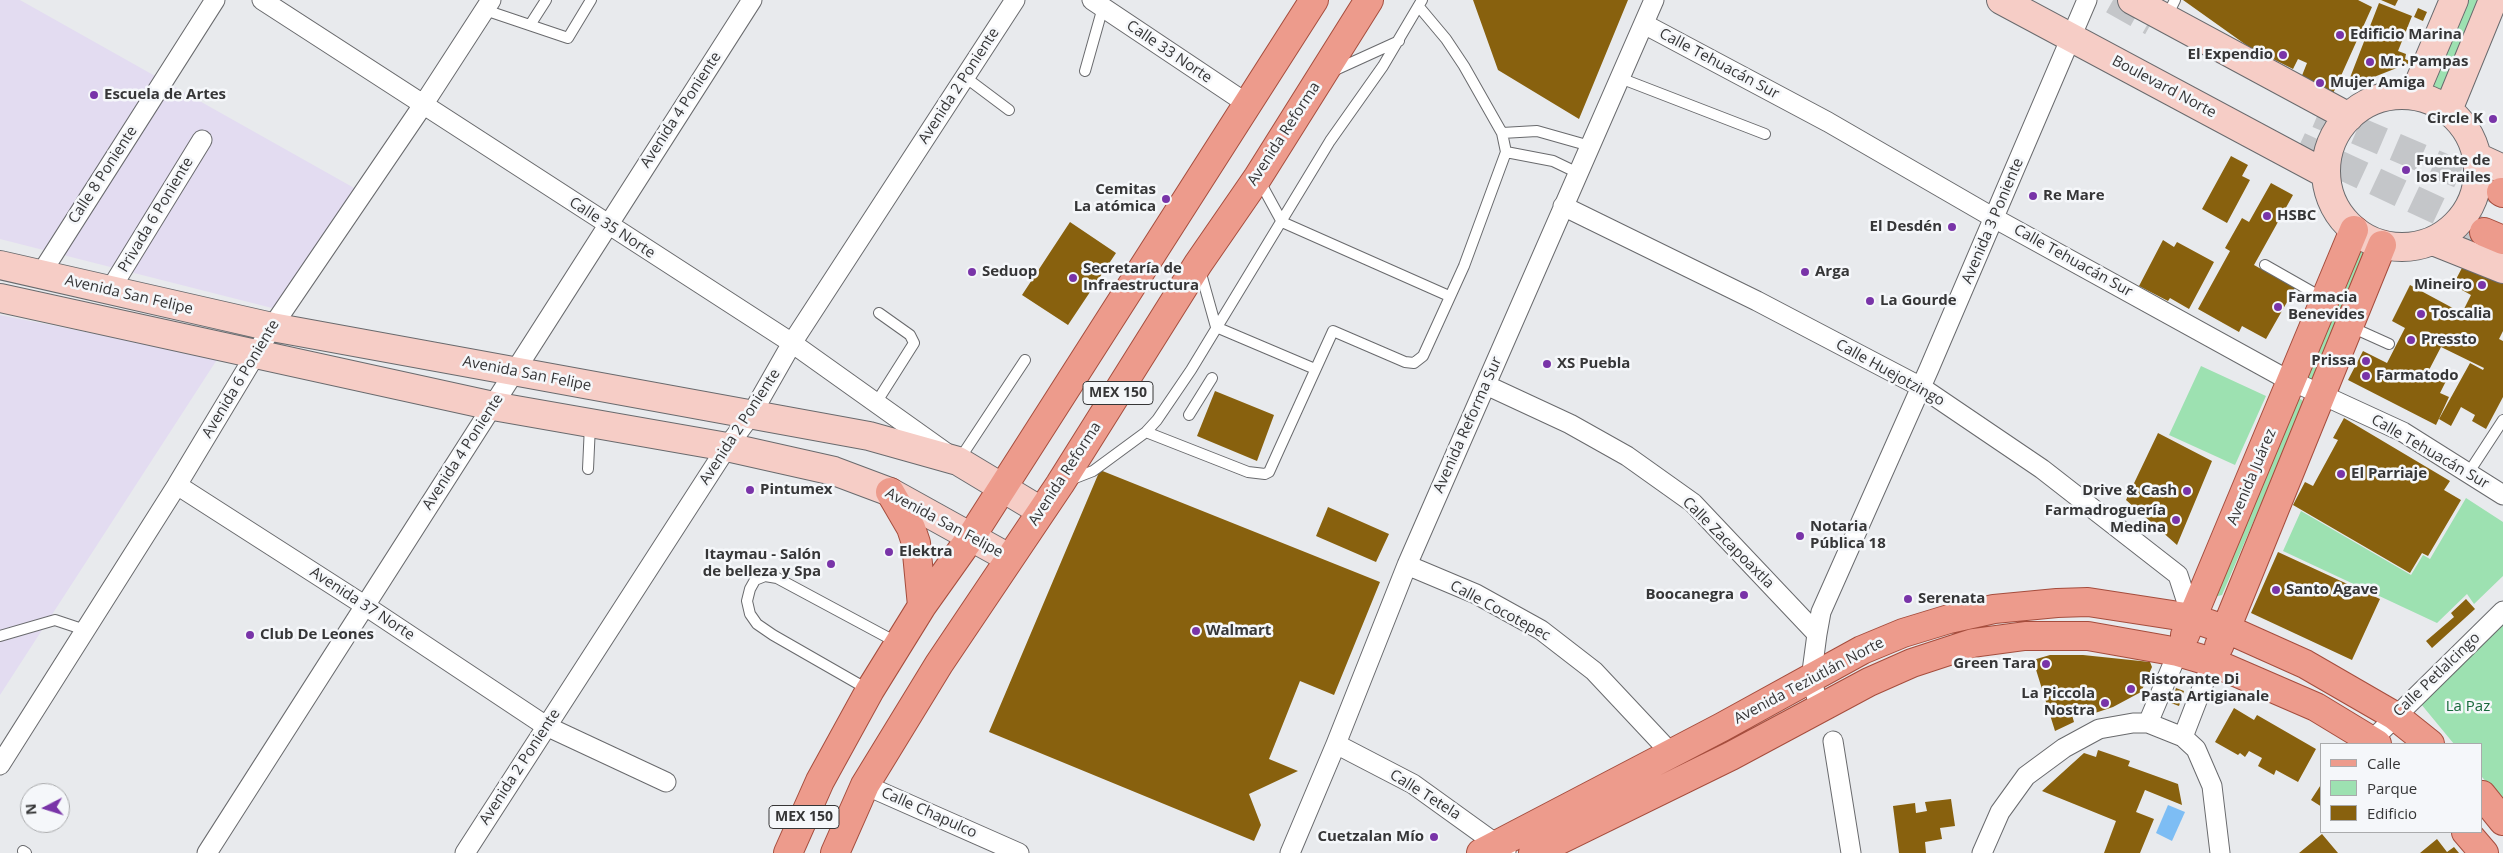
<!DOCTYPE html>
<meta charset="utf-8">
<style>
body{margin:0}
#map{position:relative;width:2503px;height:853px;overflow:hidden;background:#e8eaed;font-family:"Open Sans",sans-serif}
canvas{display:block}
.legend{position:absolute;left:2320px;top:743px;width:162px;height:90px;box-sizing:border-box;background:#f5f7fa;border:1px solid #a9aaac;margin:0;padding:6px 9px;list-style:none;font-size:15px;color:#363637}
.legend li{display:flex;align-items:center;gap:10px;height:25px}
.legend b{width:25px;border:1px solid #a9aaac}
.north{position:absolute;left:20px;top:783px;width:50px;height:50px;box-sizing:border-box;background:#f5f7fa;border:1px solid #a9aaac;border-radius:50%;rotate:265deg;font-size:14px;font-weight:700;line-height:20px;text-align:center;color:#363637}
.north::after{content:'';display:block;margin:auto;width:18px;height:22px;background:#7934a8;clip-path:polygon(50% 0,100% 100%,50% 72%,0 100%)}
</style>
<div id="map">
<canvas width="2503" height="853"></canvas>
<ul class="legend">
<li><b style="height:6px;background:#ed9b8c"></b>Calle</li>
<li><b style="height:14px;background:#9de1b1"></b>Parque</li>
<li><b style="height:14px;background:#88610e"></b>Edificio</li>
</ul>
<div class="north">N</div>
</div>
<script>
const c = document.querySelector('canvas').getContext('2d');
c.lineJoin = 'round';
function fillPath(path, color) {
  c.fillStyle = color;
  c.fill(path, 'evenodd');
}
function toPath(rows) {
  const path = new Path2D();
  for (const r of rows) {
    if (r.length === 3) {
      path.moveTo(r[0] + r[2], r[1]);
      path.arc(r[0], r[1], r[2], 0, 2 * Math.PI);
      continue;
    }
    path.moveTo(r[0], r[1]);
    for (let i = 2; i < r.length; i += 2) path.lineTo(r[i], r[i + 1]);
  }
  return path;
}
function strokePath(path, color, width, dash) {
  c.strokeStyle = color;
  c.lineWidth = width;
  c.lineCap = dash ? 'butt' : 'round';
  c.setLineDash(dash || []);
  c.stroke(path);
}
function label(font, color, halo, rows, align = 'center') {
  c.font = font + ' "Open Sans",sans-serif';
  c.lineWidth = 5;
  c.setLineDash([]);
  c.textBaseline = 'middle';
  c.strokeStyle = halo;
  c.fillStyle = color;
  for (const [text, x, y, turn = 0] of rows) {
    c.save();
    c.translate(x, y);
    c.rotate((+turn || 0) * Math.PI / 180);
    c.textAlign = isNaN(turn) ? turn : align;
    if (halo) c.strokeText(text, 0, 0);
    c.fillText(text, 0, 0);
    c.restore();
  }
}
fillPath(toPath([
 [0,0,20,0,356,189,276,309,0,239],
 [0,315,218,358,0,695]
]), '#e3dcf1');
fillPath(toPath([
 [2467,0,2481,0,2442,90,2436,93,2431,89],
 [2362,242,2369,243,2315,380,2308,380,2305,373],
 [2201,366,2266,396,2235,465,2169,435],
 [2298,398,2302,400,2303,406,2222,595,2214,597],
 [2466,498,2503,522,2503,576,2474,604,2467,594,2437,623,2283,551,2301,511,2411,575,2423,555,2430,559],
 [2503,624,2503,802,2482,777,2482,744,2454,744,2421,704]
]), '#9de1b1');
fillPath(toPath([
 [2168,805,2185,812,2172,841,2156,833]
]), '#7dbdf4');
fillPath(toPath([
 [1473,0,1628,0,1579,119,1498,70],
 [2183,0,2358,0,2372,7,2331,98,2299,83,2307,63,2298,59,2293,69,2249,47],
 [2381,0,2398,0,2395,6],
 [2379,3,2412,16,2398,51,2406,54,2405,59,2412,62,2346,88],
 [2418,8,2427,12,2423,21,2414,17],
 [2231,156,2248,165,2242,176,2250,180,2227,223,2202,209],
 [2271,183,2293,195,2254,265,2295,288,2266,339,2242,326,2239,332,2198,309,2230,251,2225,248,2242,218,2249,222],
 [1070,222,1116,253,1068,325,1022,295],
 [2163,240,2174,247,2177,242,2214,262,2189,309,2170,298,2168,301,2139,286],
 [2464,264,2503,284,2503,331,2499,339,2503,341,2503,397,2486,429,2472,421,2475,415,2461,407,2451,426,2439,419,2470,363,2483,370,2484,368,2441,347,2429,370,2447,379,2440,393,2449,397,2436,425,2348,380,2363,351,2387,363,2405,328,2392,321,2410,285,2462,313,2471,295,2453,285],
 [1215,391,1274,415,1257,461,1197,436],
 [2344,418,2450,481,2444,490,2461,500,2428,556,2422,553,2410,573,2293,505,2305,482,2313,486,2338,440,2333,438],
 [2158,433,2212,461,2177,545,2126,500],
 [1100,470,1380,582,1334,695,1300,681,1269,759,1298,771,1249,794,1261,825,1254,841,989,732],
 [1328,507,1389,534,1376,562,1316,536],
 [2278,552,2380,599,2352,660,2251,613],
 [2466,599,2475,609,2432,648,2426,641,2454,617,2451,613],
 [2050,655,2083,655,2150,662,2152,667,2141,692,2113,707,2092,714,2087,704,2070,708,2074,722,2055,731,2033,660],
 [2176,688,2184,691,2179,706,2171,703],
 [2234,708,2254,720,2257,715,2316,749,2298,782,2276,770,2274,775,2258,766,2262,758,2249,751,2245,757,2240,753,2238,755,2215,742],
 [2098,750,2130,761,2128,766,2178,784,2182,805,2145,790,2136,812,2154,819,2140,853,2104,853,2116,821,2042,791,2084,753,2096,757],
 [2322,783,2322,807,2311,800],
 [1951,799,1955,826,1940,828,1942,839,1925,842,1926,853,1899,853,1893,806,1915,803,1916,813,1927,811,1925,802],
 [2322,834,2338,853,2299,853],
 [2437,839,2447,852,2454,847,2459,853,2420,853]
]), '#88610e');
strokePath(toPath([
 [2113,0,2152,22],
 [2318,114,2501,192],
 [2299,146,2484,232]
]), '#c4c6c9', 28, [28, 14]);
const lane = toPath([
 [485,10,568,38,591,0],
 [2166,18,2175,0],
 [530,25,546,0],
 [1085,71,1103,7],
 [1333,71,1399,41],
 [965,77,1009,110],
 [1620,78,1765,134],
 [1502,133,1537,131,1590,146],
 [1506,152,1553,161,1578,173],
 [1259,180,1282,222,1449,296],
 [2265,265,2323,298],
 [1200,270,1216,327,1315,369],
 [2349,326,2389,344],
 [876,403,914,343,910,335,879,313],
 [1189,415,1212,378],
 [1146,432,1248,472,1265,474,1269,472,1278,452,1333,331,1405,362,1414,363,1423,356,1464,266,1506,152,1502,133,1464,66,1446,39,1420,8],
 [959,460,1025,360],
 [588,469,590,425],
 [2469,472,2503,420],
 [1070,480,1093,471,1146,432,1157,420,1191,370,1330,141,1383,66,1422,0],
 [0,636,55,620,85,630],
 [869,690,773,635,757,624,750,614,747,601,750,589,755,580,765,576,777,578,898,643],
 [23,851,26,853]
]);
const street = toPath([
 [262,0,792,343,945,452],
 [1092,0,1246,103],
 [1644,24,1828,122,1994,218,2279,375,2403,432,2503,495],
 [1563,206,1757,301,1921,387,2042,469,2178,575,2192,618],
 [40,275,215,0],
 [110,290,202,140],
 [1486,385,1570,424,1627,456,1693,503,1817,634,1811,679,1820,708],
 [177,485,364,605,546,726,666,782],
 [1407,565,1476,594,1541,630,1594,671,1670,752],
 [1817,634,1821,612,1929,369,2087,0],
 [2148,723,2178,652],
 [2183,737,2212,662],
 [2372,740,2503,611],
 [1833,741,1851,853],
 [1336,744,1413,784,1506,851],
 [0,765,177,485,272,327,423,105,491,0],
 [865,785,1019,853],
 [207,853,752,0],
 [465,853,727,447,751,415,792,343,1015,0],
 [1290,853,1336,744,1407,565,1654,0],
 [1982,853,2000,812,2026,776,2064,748,2099,729,2133,723,2148,723,2183,737,2196,749,2212,786,2220,853]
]);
const secondary = toPath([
 [2001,0,2326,174],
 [2132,0,2349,117],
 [2414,95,2454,0],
 [2402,171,76],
 [2448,110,2493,0],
 [2477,157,2503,169],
 [2433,241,2503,269],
 [0,265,272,327,869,436,958,461,1041,511],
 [0,298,493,406,727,447,834,471,890,492,1009,558]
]);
const primary = toPath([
 [2501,192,2503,193],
 [2484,232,2503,240],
 [890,492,911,528,916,543,922,606],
 [2185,635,2354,230],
 [2219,646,2382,245],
 [2482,795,2503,821],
 [2466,832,2484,853],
 [788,853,820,781,870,690,922,606,971,537,1314,0],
 [835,853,865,785,939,664,1060,484,1198,264,1258,177,1369,0],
 [1481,853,1722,727,1862,650,1903,633,1949,619,1994,609,2057,603,2088,602,2192,618,2238,634,2305,664,2395,716,2430,744],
 [1533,853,1731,756,1869,682,1912,663,1973,643,2025,636,2088,636,2178,652,2212,662,2316,707,2377,744]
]);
strokePath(lane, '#696a6d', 12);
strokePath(street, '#696a6d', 21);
strokePath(secondary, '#696a6d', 30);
strokePath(primary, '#a54d3d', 30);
strokePath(lane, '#fff', 10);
strokePath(street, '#fff', 19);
strokePath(secondary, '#f6cdc6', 28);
strokePath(primary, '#ed9b8c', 28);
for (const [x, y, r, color] of [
 [2340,35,5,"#7934a8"],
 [2283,55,5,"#7934a8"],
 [2370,62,5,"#7934a8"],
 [2320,83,5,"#7934a8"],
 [94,95,5,"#7934a8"],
 [2493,119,5,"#7934a8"],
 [2406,170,5,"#7934a8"],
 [2033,196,5,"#7934a8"],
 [1166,199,5,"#7934a8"],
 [2267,216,5,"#7934a8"],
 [1952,227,5,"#7934a8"],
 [972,272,5,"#7934a8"],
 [1805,272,5,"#7934a8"],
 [1073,278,5,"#7934a8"],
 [2482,285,5,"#7934a8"],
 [1870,301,5,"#7934a8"],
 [2278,307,5,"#7934a8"],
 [2421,314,5,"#7934a8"],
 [2411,340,5,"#7934a8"],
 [2366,361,5,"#7934a8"],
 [1547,364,5,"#7934a8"],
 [2366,376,5,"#7934a8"],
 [2341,474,5,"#7934a8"],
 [750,490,5,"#7934a8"],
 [2187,491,5,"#7934a8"],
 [2176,520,5,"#7934a8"],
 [1800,536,5,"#7934a8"],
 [889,552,5,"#7934a8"],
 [831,564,5,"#7934a8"],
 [2276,590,5,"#7934a8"],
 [1744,595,5,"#7934a8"],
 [1908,599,5,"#7934a8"],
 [1196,631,5,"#7934a8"],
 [250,635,5,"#7934a8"],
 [2046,664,5,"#7934a8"],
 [2131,689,5,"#7934a8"],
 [2105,703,5,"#7934a8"],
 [1434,837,5,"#7934a8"]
]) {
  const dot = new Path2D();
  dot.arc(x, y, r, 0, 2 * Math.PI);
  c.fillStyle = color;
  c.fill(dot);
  strokePath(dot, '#f5f7fa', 2);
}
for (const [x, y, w] of [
 [1118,393,70],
 [804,817,70]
]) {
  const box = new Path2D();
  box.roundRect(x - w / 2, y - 11.5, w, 23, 4);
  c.fillStyle = '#f5f7fa';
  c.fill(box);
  strokePath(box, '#363637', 1);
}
label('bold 14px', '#363637', null, [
 ["MEX 150",1118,393],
 ["MEX 150",804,817]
]);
label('bold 15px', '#363637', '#f5f7fa', [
 ["Edificio Marina",2350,35],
 ["El Expendio",2273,55,"right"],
 ["Mr. Pampas",2380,62],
 ["Mujer Amiga",2330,83],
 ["Escuela de Artes",104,95],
 ["Circle K",2483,119,"right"],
 ["Fuente de",2416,161],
 ["los Frailes",2416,178],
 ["Cemitas",1156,190,"right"],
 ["La atómica",1156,207,"right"],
 ["Re Mare",2043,196],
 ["HSBC",2277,216],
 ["El Desdén",1942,227,"right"],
 ["Secretaría de",1083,269],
 ["Infraestructura",1083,286],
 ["Seduop",982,272],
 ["Arga",1815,272],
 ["Mineiro",2472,285,"right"],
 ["Farmacia",2288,298],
 ["Benevides",2288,315],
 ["La Gourde",1880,301],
 ["Toscalia",2431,314],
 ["Pressto",2421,340],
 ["Prissa",2356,361,"right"],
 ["XS Puebla",1557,364],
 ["Farmatodo",2376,376],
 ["El Parriaje",2351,474],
 ["Pintumex",760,490],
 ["Drive & Cash",2177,491,"right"],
 ["Farmadroguería",2166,511,"right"],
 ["Medina",2166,528,"right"],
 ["Notaria",1810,527],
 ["Pública 18",1810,544],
 ["Elektra",899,552],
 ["Itaymau - Salón",821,555,"right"],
 ["de belleza y Spa",821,572,"right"],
 ["Santo Agave",2286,590],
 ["Boocanegra",1734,595,"right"],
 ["Serenata",1918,599],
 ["Walmart",1206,631],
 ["Club De Leones",260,635],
 ["Green Tara",2036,664,"right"],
 ["Ristorante Di",2141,680],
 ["Pasta Artigianale",2141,697],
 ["La Piccola",2095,694,"right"],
 ["Nostra",2095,711,"right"],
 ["Cuetzalan Mío",1424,837,"right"]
], 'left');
label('15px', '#363637', '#f5f7fa', [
 ["Calle 33 Norte",1169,52,34],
 ["Calle Tehuacán Sur",1719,64,28],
 ["Avenida 2 Poniente",959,86,-57],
 ["Boulevard Norte",2164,87,28],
 ["Avenida 4 Poniente",681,110,-57],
 ["Avenida Reforma",1284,134,-57],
 ["Calle 8 Poniente",103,175,-57],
 ["Privada 6 Poniente",156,215,-59],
 ["Avenida 3 Poniente",1993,221,-67],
 ["Calle 35 Norte",612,228,33],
 ["Calle Tehuacán Sur",2073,261,29],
 ["Avenida San Felipe",129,295,13],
 ["Calle Huejotzingo",1890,373,29],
 ["Avenida San Felipe",527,374,11],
 ["Avenida 6 Poniente",241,379,-59],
 ["Avenida Reforma Sur",1468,425,-66],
 ["Avenida 2 Poniente",740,427,-57],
 ["Avenida 4 Poniente",463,452,-57],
 ["Calle Tehuacán Sur",2430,452,30],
 ["Avenida Reforma",1065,474,-57],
 ["Avenida Juárez",2252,477,-67],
 ["Avenida San Felipe",944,523,28],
 ["Calle Zacapoaxtla",1728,543,45],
 ["Avenida 37 Norte",362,604,33],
 ["Calle Cocotepec",1500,611,28],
 ["Calle Petlalcingo",2437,675,-44],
 ["Avenida Teziutlán Norte",1809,681,-28],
 ["Avenida 2 Poniente",520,767,-57],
 ["Calle Tetela",1425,795,32],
 ["Calle Chapulco",929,813,24]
]);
label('15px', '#17683a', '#f5f7fa', [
 ["La Paz",2468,707]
]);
</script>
